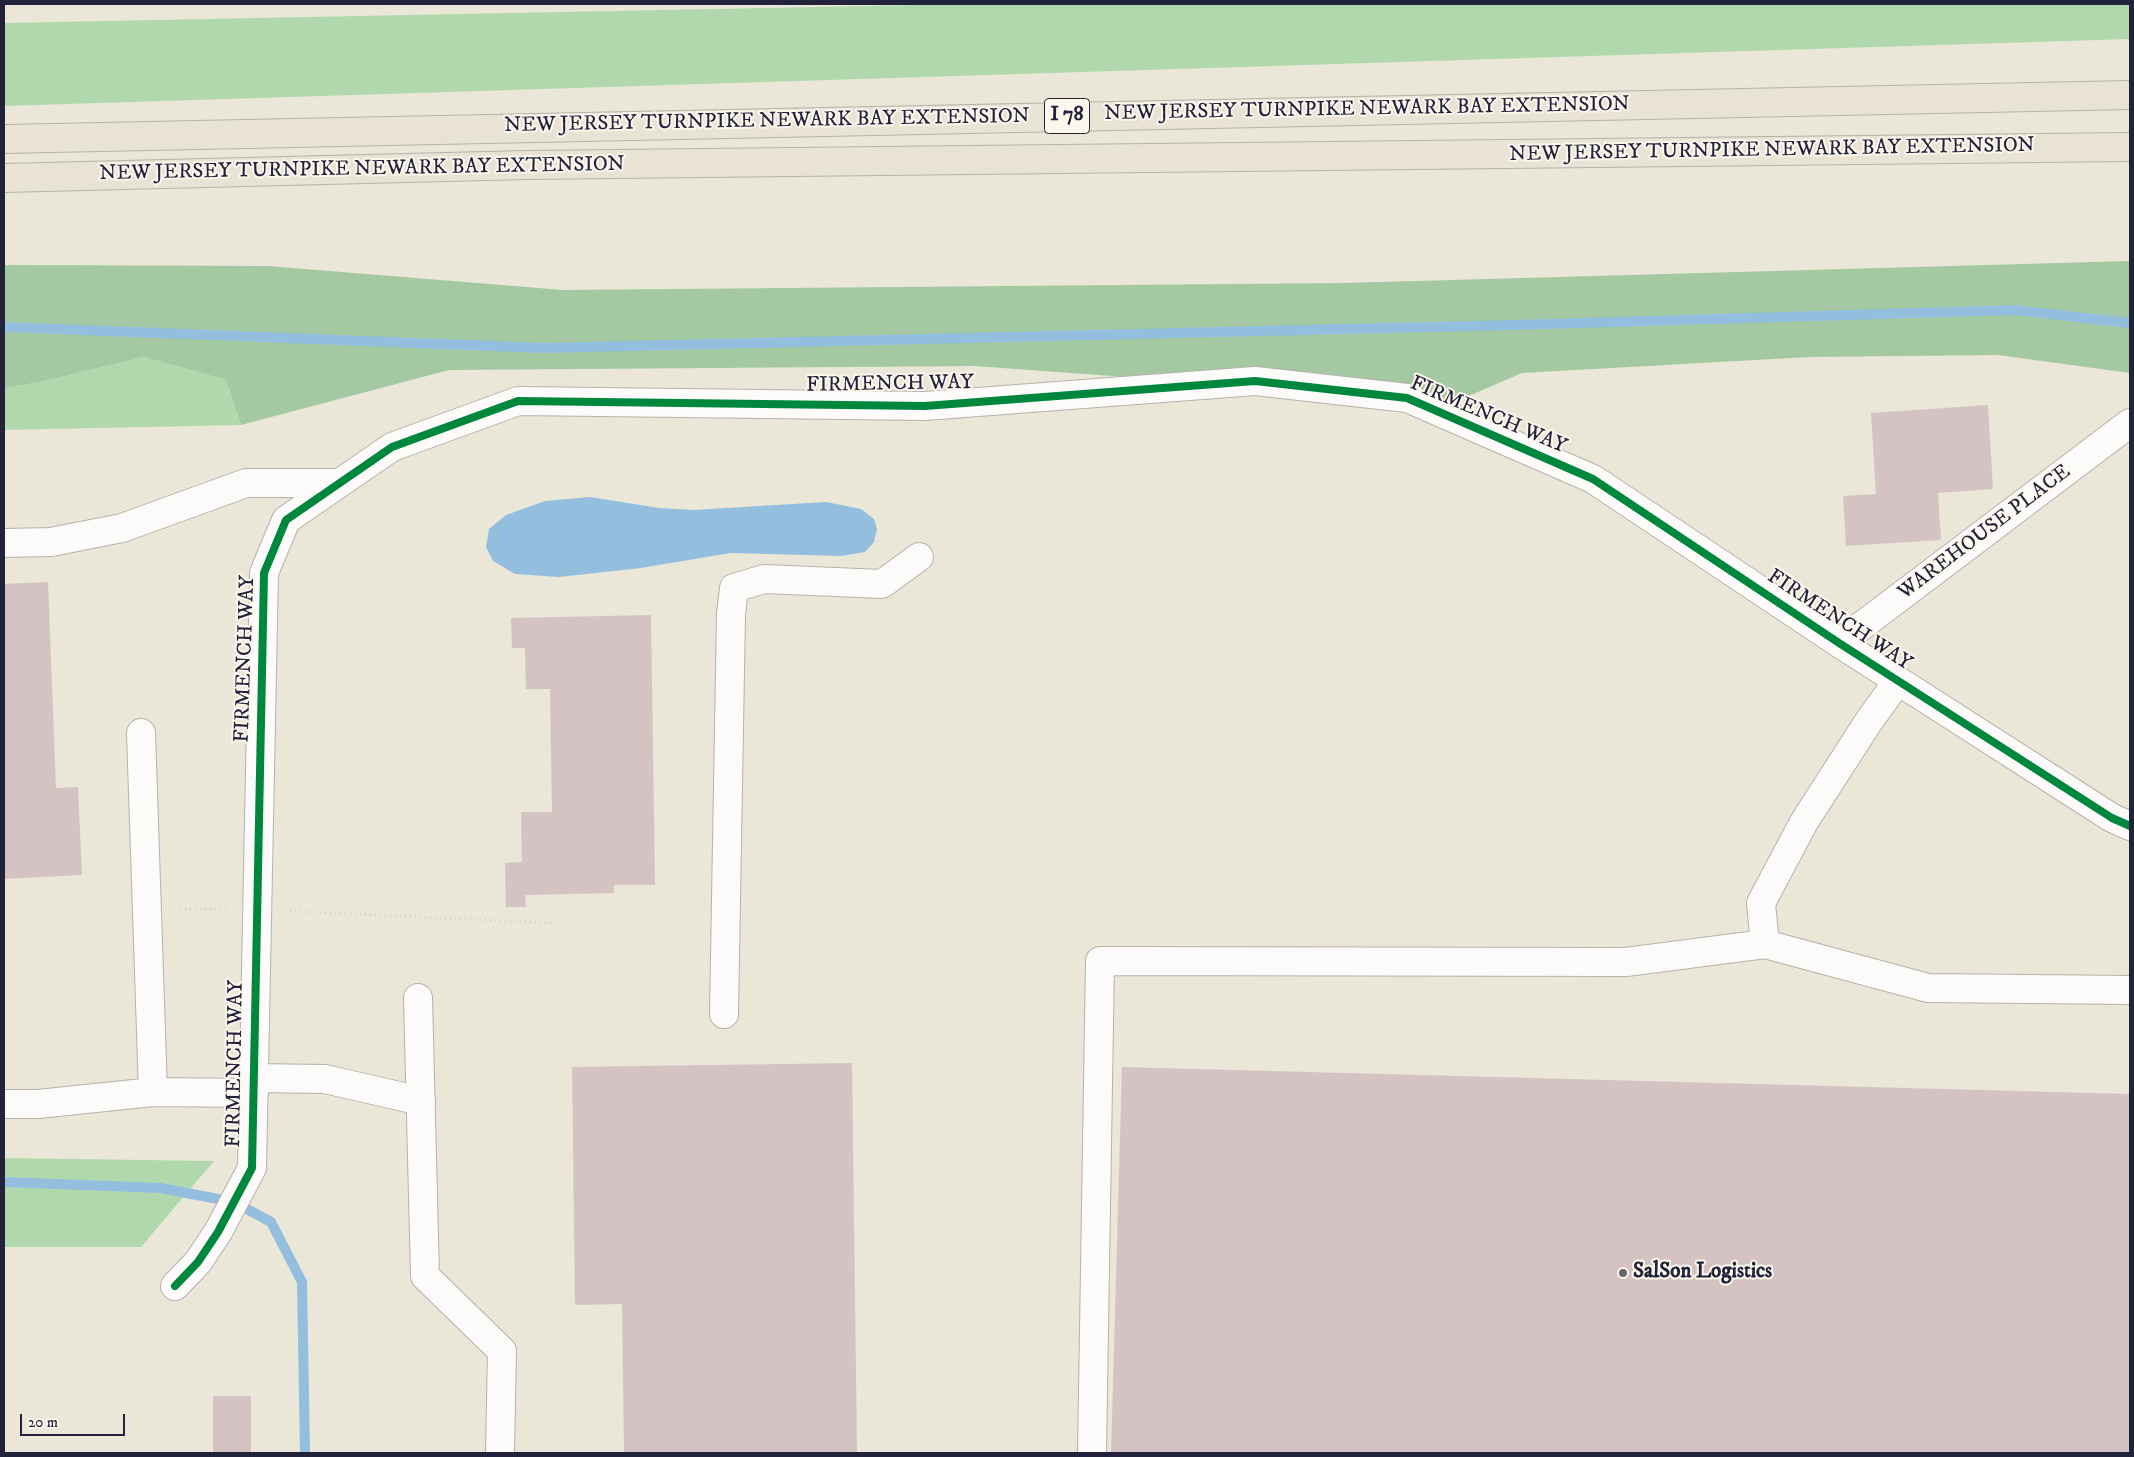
<!DOCTYPE html>
<style>
body{margin:0}
#map{position:relative;width:2134px;height:1457px;overflow:hidden;background:#eae6d8;font-family:"IM FELL DW Pica",serif}
canvas{display:block}
.frame{position:absolute;inset:0;border:5px solid #22223b;pointer-events:none}
.scale{position:absolute;left:20px;top:1414px;width:105px;height:22px;box-sizing:border-box;border:2px solid #22223b;border-top:0;padding-left:6px;font-size:15px;line-height:18px;white-space:nowrap;color:#22223b;-webkit-text-stroke:4px #fbf7ec;paint-order:stroke}
</style>
<div id="map">
<canvas width="2134" height="1457"></canvas>
<div class="frame"></div>
<div class="scale">20 m</div>
</div>
<script>
const c = document.querySelector('canvas').getContext('2d');
c.lineJoin = 'round';
function fillPath(path, color) {
  c.fillStyle = color;
  c.fill(path, 'evenodd');
}
function toPath(rows) {
  const path = new Path2D();
  for (const r of rows) {
    path.moveTo(r[0], r[1]);
    for (let i = 2; i < r.length; i += 2) path.lineTo(r[i], r[i + 1]);
  }
  return path;
}
function strokePath(path, color, width, dash) {
  c.strokeStyle = color;
  c.lineWidth = width;
  c.lineCap = dash ? 'butt' : 'round';
  c.setLineDash(dash || []);
  c.stroke(path);
}
function label(font, color, halo, rows, align = 'center') {
  c.font = font + ' "IM FELL DW Pica",serif';
  c.lineWidth = 4;
  c.setLineDash([]);
  c.textBaseline = 'middle';
  c.strokeStyle = halo;
  c.fillStyle = color;
  for (const [text, x, y, turn = 0] of rows) {
    c.save();
    c.translate(x, y);
    c.rotate((+turn || 0) * Math.PI / 180);
    c.textAlign = isNaN(turn) ? turn : align;
    if (halo) c.strokeText(text, 0, 0);
    c.fillText(text, 0, 0);
    c.restore();
  }
}
fillPath(toPath([
 [965,4,2130,4,2130,39,4,106,4,23],
 [144,357,226,380,241,425,4,430,4,388,40,382],
 [4,1158,214,1161,141,1247,4,1247]
]), '#b1d8ad');
fillPath(toPath([
 [2130,261,2130,373,1998,355,1809,357,1522,373,1457,401,975,366,449,370,241,425,226,380,144,357,40,382,4,388,4,265,268,266,563,290,1345,283]
]), '#a3c8a2');
fillPath(toPath([
 [590,497,659,508,693,510,826,502,861,509,874,519,877,529,874,542,865,552,841,556,731,553,641,568,559,577,515,574,493,561,486,547,489,529,506,515,545,501]
]), '#93bede');
strokePath(toPath([
 [4,327,544,348,1513,325,2014,310,2130,323],
 [4,1182,160,1188,234,1202,271,1222,302,1282,305,1453]
]), '#93bede', 10);
fillPath(toPath([
 [1988,405,1993,489,1938,493,1941,540,1846,546,1843,496,1876,494,1871,413],
 [48,582,56,788,78,787,82,875,4,879,4,584],
 [651,615,655,885,614,885,614,893,525,895,526,907,506,907,505,863,522,862,521,812,552,812,550,689,526,689,525,648,512,648,511,618],
 [852,1063,857,1453,624,1453,622,1304,575,1305,572,1067],
 [1122,1067,2130,1094,2130,1453,1111,1453],
 [213,1396,251,1396,251,1453,213,1453]
]), '#d5c3c3');
const minor = toPath([
 [4,543,51,542,122,528,246,483,339,483],
 [1839,643,2130,423],
 [1898,681,1869,721,1804,822,1761,903,1765,944,1928,988,2130,990],
 [141,733,153,1092,254,1093],
 [418,998,425,1276,502,1351,500,1453],
 [724,1014,731,614,734,588,764,579,882,584,919,557],
 [254,1078,325,1079,421,1101],
 [4,1104,38,1104,153,1092],
 [175,1286,198,1262,218,1232,252,1168,264,573,286,520,392,447,518,401,925,406,1255,381,1407,398,1593,479,1839,643,2112,818,2130,826],
 [1092,1453,1100,961,1626,962,1765,944]
]);
const highway = toPath([
 [4,139,2130,95],
 [4,178,526,165,2130,147]
]);
strokePath(minor, '#b5b2ab', 30);
strokePath(highway, '#b5b2ab', 30);
strokePath(toPath([
 [180,909,226,909],
 [290,911,551,923]
]), '#d4d2d0', 3, [1, 4]);
strokePath(minor, '#fcfbf9', 28);
strokePath(highway, '#e9e3d6', 28);
strokePath(toPath([
 [175,1286,198,1262,218,1232,252,1168,264,573,286,520,392,447,518,401,925,406,1255,381,1407,398,1593,479,1839,643,2112,818,2130,826]
]), '#00873e', 8);
for (const [x, y, r, color] of [
 [1623,1273,5,"#686772"]
]) {
  const dot = new Path2D();
  dot.arc(x, y, r, 0, 2 * Math.PI);
  c.fillStyle = color;
  c.fill(dot);
  strokePath(dot, '#fbf7ec', 2);
}
for (const [x, y, w] of [
 [1067,116,45]
]) {
  const box = new Path2D();
  box.roundRect(x - w / 2, y - 17.5, w, 35, 4);
  c.fillStyle = '#fbf7ec';
  c.fill(box);
  strokePath(box, '#22223b', 1);
}
label('bold 20px', '#22223b', null, [
 ["I 78",1067,116]
]);
label('21px', '#22223b', '#fbf7ec', [
 ["NEW JERSEY TURNPIKE NEWARK BAY EXTENSION",1367,110,-1],
 ["NEW JERSEY TURNPIKE NEWARK BAY EXTENSION",767,122,-1],
 ["NEW JERSEY TURNPIKE NEWARK BAY EXTENSION",1772,151,-1],
 ["NEW JERSEY TURNPIKE NEWARK BAY EXTENSION",362,170,-1],
 ["FIRMENCH WAY",890,385,-1],
 ["FIRMENCH WAY",1488,416,23],
 ["WAREHOUSE PLACE",1985,533,-37],
 ["FIRMENCH WAY",1839,621,33],
 ["FIRMENCH WAY",246,659,-88],
 ["FIRMENCH WAY",236,1064,-89]
]);
label('bold 21px', '#22223b', '#fbf7ec', [
 ["SalSon Logistics",1633,1273]
], 'left');
</script>
